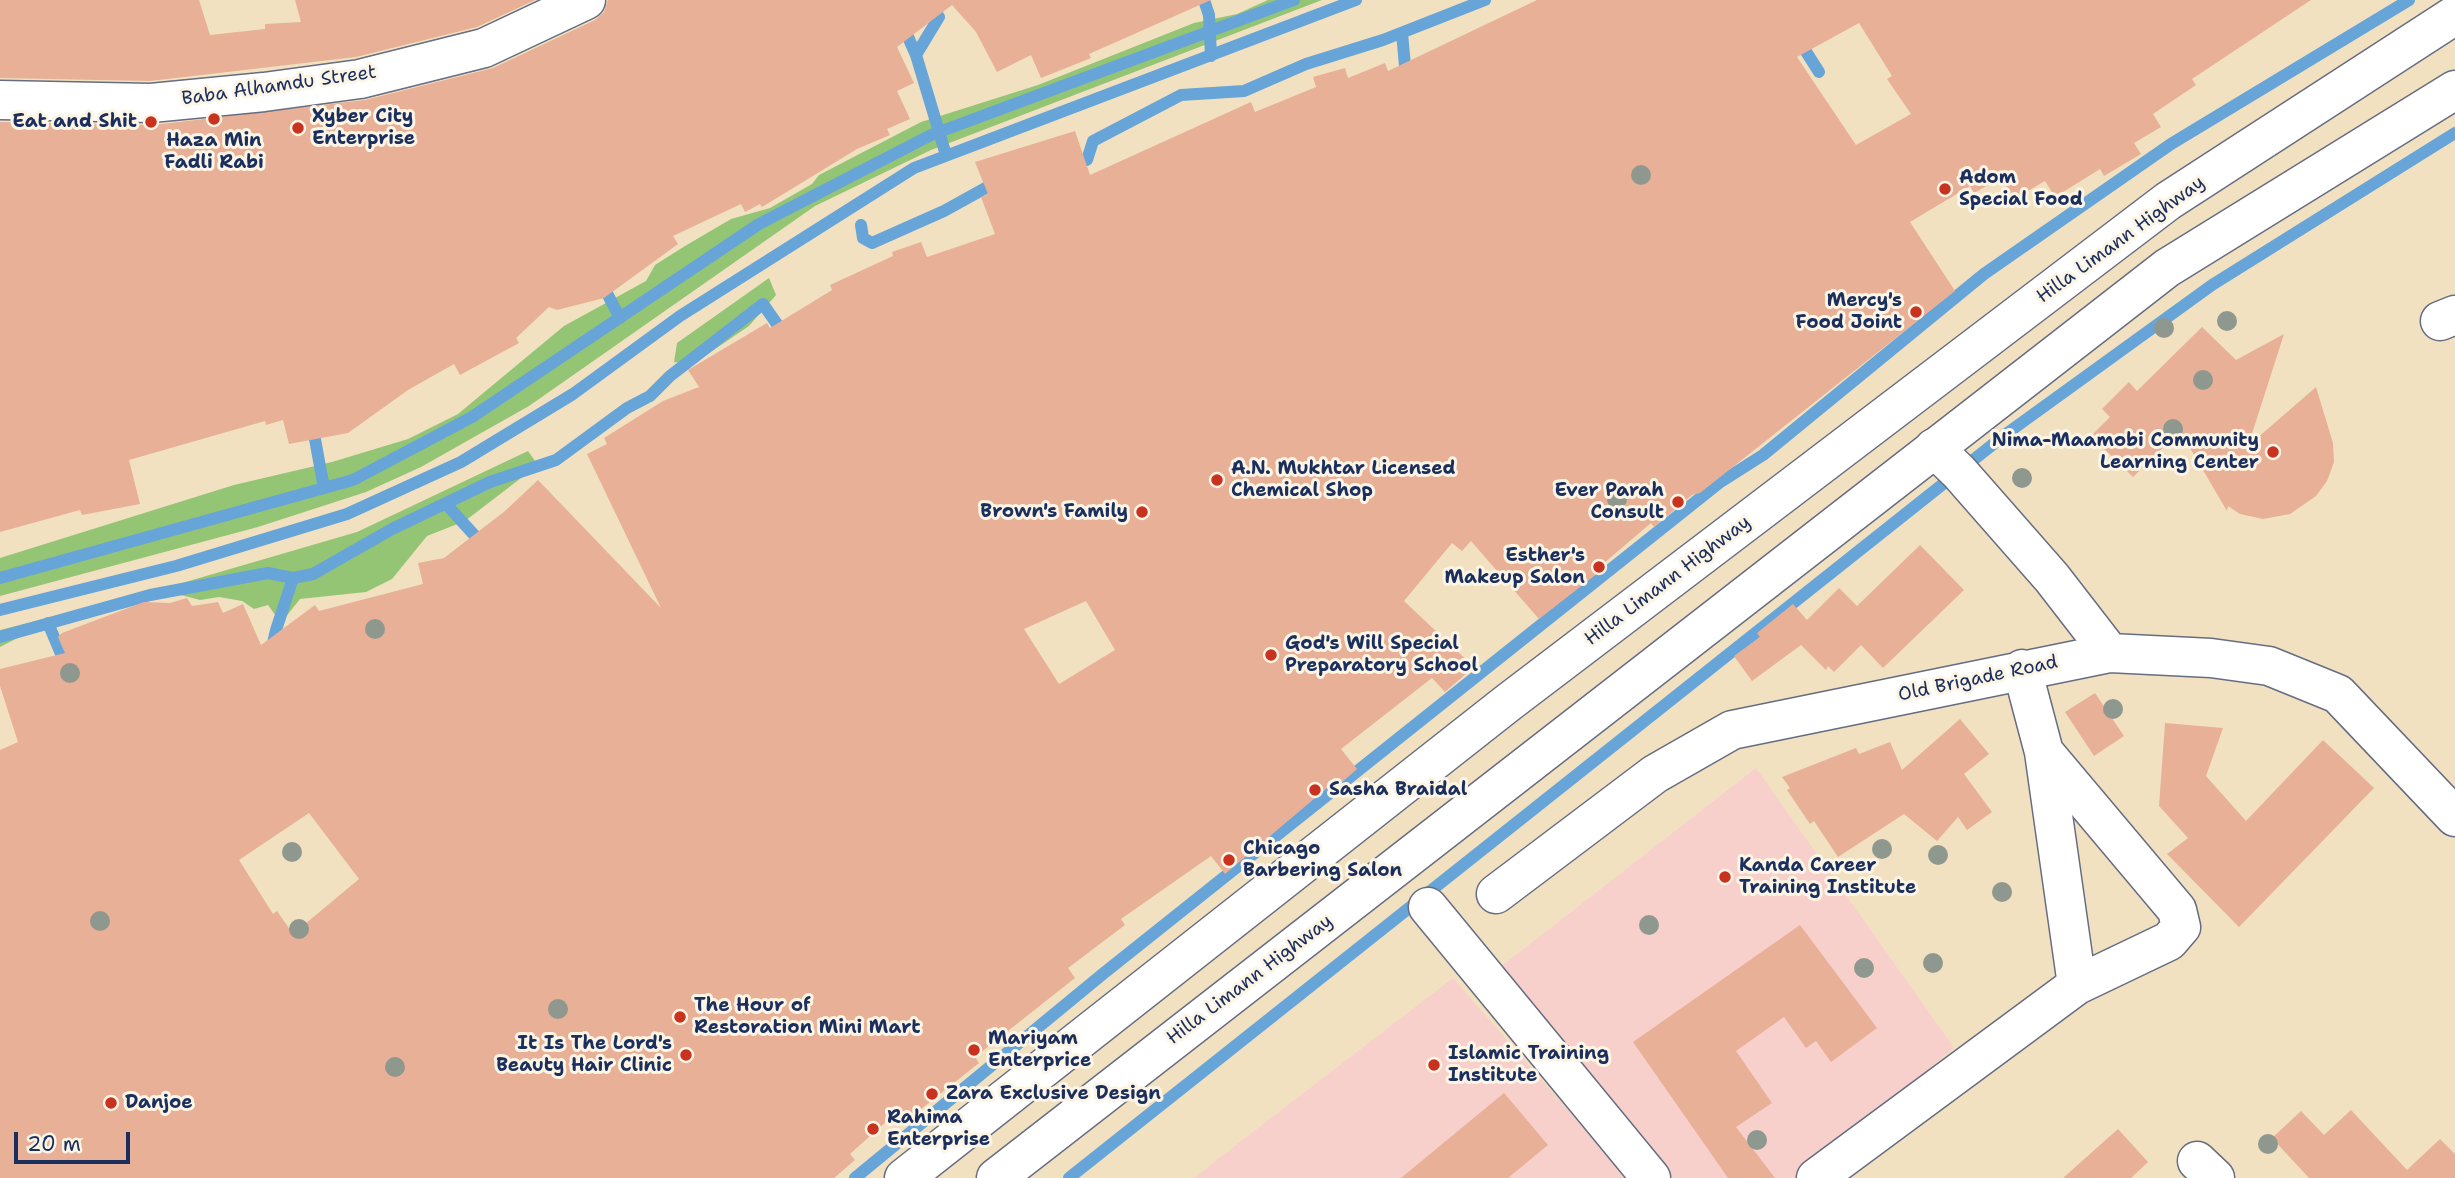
<!DOCTYPE html>
<style>
body{margin:0}
#map{position:relative;width:2455px;height:1178px;overflow:hidden;background:#f1e1c1;font-family:"Shantell Sans",sans-serif}
canvas{display:block}
.scale{position:absolute;left:14px;top:1132px;width:116px;height:32px;box-sizing:border-box;border:4px solid #1b2f5e;border-top:0;padding-left:9px;font-size:21px;line-height:24px;white-space:nowrap;color:#1b2f5e;-webkit-text-stroke:5px #fcf5e5;paint-order:stroke}
</style>
<div id="map">
<canvas width="2455" height="1178"></canvas>
<div class="scale">20 m</div>
</div>
<script>
const c = document.querySelector('canvas').getContext('2d');
c.lineJoin = 'round';
function fillPath(path, color) {
  c.fillStyle = color;
  c.fill(path, 'evenodd');
}
function toPath(rows) {
  const path = new Path2D();
  for (const r of rows) {
    path.moveTo(r[0], r[1]);
    for (let i = 2; i < r.length; i += 2) path.lineTo(r[i], r[i + 1]);
  }
  return path;
}
function strokePath(path, color, width, dash) {
  c.strokeStyle = color;
  c.lineWidth = width;
  c.lineCap = dash ? 'butt' : 'round';
  c.setLineDash(dash || []);
  c.stroke(path);
}
function label(font, color, halo, rows, align = 'center') {
  c.font = font + ' "Shantell Sans",sans-serif';
  c.lineWidth = 6;
  c.setLineDash([]);
  c.textBaseline = 'middle';
  c.strokeStyle = halo;
  c.fillStyle = color;
  for (const [text, x, y, turn = 0] of rows) {
    c.save();
    c.translate(x, y);
    c.rotate((+turn || 0) * Math.PI / 180);
    c.textAlign = isNaN(turn) ? turn : align;
    if (halo) c.strokeText(text, 0, 0);
    c.fillText(text, 0, 0);
    c.restore();
  }
}
fillPath(toPath([
 [1756,768,1954,1048,1795,1178,1642,1178,1476,986],
 [1453,978,1627,1178,1195,1178,1227,1152]
]), '#f7d0cc');
fillPath(toPath([
 [1268,0,1322,0,931,150,815,206,529,406,421,467,366,492,258,527,0,596,0,558,234,485,332,462,408,439,458,414,564,326,646,281,655,265,685,246,731,219,770,208,812,184,819,175,921,122,1038,85,1194,23,1237,14],
 [769,278,776,295,749,326,693,364,674,362,677,343],
 [528,451,538,465,465,521,427,536,392,579,366,592,300,599,281,623,268,605,254,609,242,601,219,597,200,600,177,594,39,627,0,647,0,630,158,590,357,532]
]), '#94c575');
strokePath(toPath([
 [883,0,905,30,916,55,946,155],
 [1204,0,1209,15,1211,56],
 [1402,33,1406,77],
 [1798,39,1819,72],
 [916,55,939,17],
 [1070,164,1087,160,1093,141,1181,95,1244,91,1306,64,1383,40,1485,0],
 [861,225,863,238,872,243,944,211,1000,180],
 [600,280,620,318],
 [312,423,324,488],
 [447,505,485,547],
 [0,578,353,480,472,417,759,224,931,135,1294,0],
 [0,610,176,566,347,514,461,462,573,394,680,316,914,168,1356,0],
 [48,623,67,668],
 [0,637,150,595,268,573,293,578,313,574,392,529,490,482,556,460,627,408,650,396,670,376,763,304,786,337],
 [276,649,273,643,276,630,293,578],
 [855,1178,1104,973,1719,483,1763,455,1984,274,2171,144,2409,0],
 [1069,1178,2006,434,2212,285,2455,133]
]), '#67a4d8', 12);
fillPath(toPath([
 [0,0,199,0,210,35,265,29,265,24,301,22,295,0,535,0,477,27,356,57,150,81,0,78],
 [608,0,1211,0,1089,54,1091,58,1041,78,1031,55,997,72,976,32,952,5,897,47,914,83,897,91,910,119,887,129,890,135,857,149,762,207,760,204,745,212,741,204,673,236,678,244,604,298,557,310,549,307,516,338,519,343,460,375,454,364,408,390,348,433,289,444,283,420,266,425,265,421,129,460,140,504,82,515,80,510,0,532,0,122,153,125,365,100,493,68,595,20,604,12],
 [1537,0,2311,0,2192,79,2196,85,2153,114,2161,127,2134,143,2141,154,2104,176,2100,169,2055,197,2045,181,2014,199,2001,178,1974,193,1970,186,1910,222,1955,291,1700,493,1692,495,1654,527,1651,523,1604,563,1607,566,1539,619,1471,541,1462,551,1452,543,1404,601,1474,667,1445,692,1432,678,1341,749,1357,769,1331,792,1327,788,1225,874,1211,856,1121,919,1125,925,1068,968,1075,978,975,1057,979,1063,906,1121,898,1111,850,1154,855,1160,834,1178,0,1178,0,750,18,742,0,686,0,669,65,653,58,637,62,633,144,602,170,603,187,598,192,606,218,602,223,613,243,604,261,645,315,605,319,611,423,584,418,563,444,558,505,511,538,480,661,608,587,454,607,444,604,438,663,401,699,387,688,370,767,323,770,328,832,290,830,285,893,256,892,252,921,242,927,257,995,234,981,197,988,194,975,162,1075,131,1090,175,1251,102,1255,112,1316,87,1313,77,1345,68,1348,78,1385,63,1388,71],
 [1859,23,1892,76,1887,79,1911,114,1856,145,1797,57],
 [1086,601,1115,650,1059,684,1024,629],
 [309,813,359,879,293,934,277,911,273,914,239,860],
 [2202,327,2236,360,2284,334,2248,446,2316,387,2333,443,2334,462,2327,481,2316,496,2290,514,2263,519,2240,514,2228,506,2227,511,2180,431,2133,477,2091,436,2110,417,2102,409,2129,382,2137,391],
 [1920,545,1964,590,1883,668,1861,645,1834,672,1828,666,1826,670,1801,645,1752,681,1734,656,1760,637,1757,633,1793,604,1807,620,1839,588,1857,606],
 [2095,693,2124,736,2094,756,2065,712],
 [1960,719,1989,754,1964,774,1992,812,1967,830,1958,817,1937,841,1904,814,1838,857,1814,821,1810,824,1787,790,1790,788,1782,777,1856,748,1859,754,1890,742,1902,770],
 [2165,723,2223,728,2206,776,2246,821,2323,740,2374,788,2239,927,2167,854,2188,838,2159,806],
 [1800,925,1877,1028,1831,1062,1816,1041,1806,1048,1784,1017,1736,1051,1772,1103,1736,1127,1775,1178,1728,1178,1633,1042],
 [1504,1093,1548,1145,1508,1178,1401,1178],
 [2351,1110,2407,1170,2440,1139,2455,1154,2455,1178,2309,1178,2272,1138,2301,1111,2324,1135],
 [2118,1129,2148,1162,2131,1178,2063,1178]
]), '#e8b096');
const minor = toPath([
 [0,100,151,103,264,92,360,79,484,48,586,0],
 [2440,321,2455,315],
 [1934,448,1959,472,2052,578,2110,653],
 [2044,752,2177,910,2181,927,2169,941,2077,985],
 [1496,894,1655,774,1732,730,2110,653,2211,658,2269,666,2338,694,2455,817],
 [1428,907,1651,1178],
 [2197,1161,2215,1178],
 [1816,1178,2077,985,2044,752,2022,669]
]);
const major = toPath([
 [904,1178,1509,702,2168,201,2455,15],
 [996,1178,2167,268,2455,90]
]);
strokePath(minor, '#666d81', 41);
strokePath(major, '#666d81', 41);
strokePath(minor, '#fff', 38);
strokePath(major, '#fff', 38);
c.fillStyle = '#8f988e';
for (const [x, y] of [
 [1641,175],
 [2227,321],
 [2164,328],
 [2203,380],
 [2173,429],
 [2022,478],
 [1617,499],
 [375,629],
 [70,673],
 [2113,709],
 [1882,849],
 [292,852],
 [1938,855],
 [2002,892],
 [100,921],
 [1649,925],
 [299,929],
 [1933,963],
 [1864,968],
 [558,1009],
 [395,1067],
 [1757,1140],
 [2268,1144]
]) {
  c.beginPath();
  c.arc(x, y, 10, 0, 2 * Math.PI);
  c.fill();
}
for (const [x, y, r, color] of [
 [214,119,7,"#c8321e"],
 [151,122,7,"#c8321e"],
 [298,128,7,"#c8321e"],
 [1945,189,7,"#c8321e"],
 [1916,312,7,"#c8321e"],
 [2273,452,7,"#c8321e"],
 [1217,480,7,"#c8321e"],
 [1678,502,7,"#c8321e"],
 [1142,512,7,"#c8321e"],
 [1599,567,7,"#c8321e"],
 [1271,655,7,"#c8321e"],
 [1315,790,7,"#c8321e"],
 [1229,860,7,"#c8321e"],
 [1725,877,7,"#c8321e"],
 [680,1017,7,"#c8321e"],
 [974,1050,7,"#c8321e"],
 [686,1055,7,"#c8321e"],
 [1434,1065,7,"#c8321e"],
 [932,1094,7,"#c8321e"],
 [111,1103,7,"#c8321e"],
 [873,1129,7,"#c8321e"]
]) {
  const dot = new Path2D();
  dot.arc(x, y, r, 0, 2 * Math.PI);
  c.fillStyle = color;
  c.fill(dot);
  strokePath(dot, '#fcf5e5', 2.5);
}
label('19px', '#1b2f5e', '#fcf5e5', [
 ["Baba Alhamdu Street",279,86,-8],
 ["Hilla Limann Highway",2121,240,-36],
 ["Hilla Limann Highway",1668,581,-37],
 ["Old Brigade Road",1978,679,-12],
 ["Hilla Limann Highway",1250,980,-37]
]);
label('bold 19px', '#1b2f5e', '#fcf5e5', [
 ["Xyber City",312,117],
 ["Enterprise",312,139],
 ["Eat and Shit",137,122,"right"],
 ["Haza Min",214,141,"center"],
 ["Fadli Rabi",214,163,"center"],
 ["Adom",1959,178],
 ["Special Food",1959,200],
 ["Mercy's",1902,301,"right"],
 ["Food Joint",1902,323,"right"],
 ["Nima-Maamobi Community",2259,441,"right"],
 ["Learning Center",2259,463,"right"],
 ["A.N. Mukhtar Licensed",1231,469],
 ["Chemical Shop",1231,491],
 ["Ever Parah",1664,491,"right"],
 ["Consult",1664,513,"right"],
 ["Brown's Family",1128,512,"right"],
 ["Esther's",1585,556,"right"],
 ["Makeup Salon",1585,578,"right"],
 ["God's Will Special",1285,644],
 ["Preparatory School",1285,666],
 ["Sasha Braidal",1329,790],
 ["Chicago",1243,849],
 ["Barbering Salon",1243,871],
 ["Kanda Career",1739,866],
 ["Training Institute",1739,888],
 ["The Hour of",694,1006],
 ["Restoration Mini Mart",694,1028],
 ["Mariyam",988,1039],
 ["Enterprice",988,1061],
 ["It Is The Lord's",672,1044,"right"],
 ["Beauty Hair Clinic",672,1066,"right"],
 ["Islamic Training",1448,1054],
 ["Institute",1448,1076],
 ["Zara Exclusive Design",946,1094],
 ["Danjoe",125,1103],
 ["Rahima",887,1118],
 ["Enterprise",887,1140]
], 'left');
</script>
